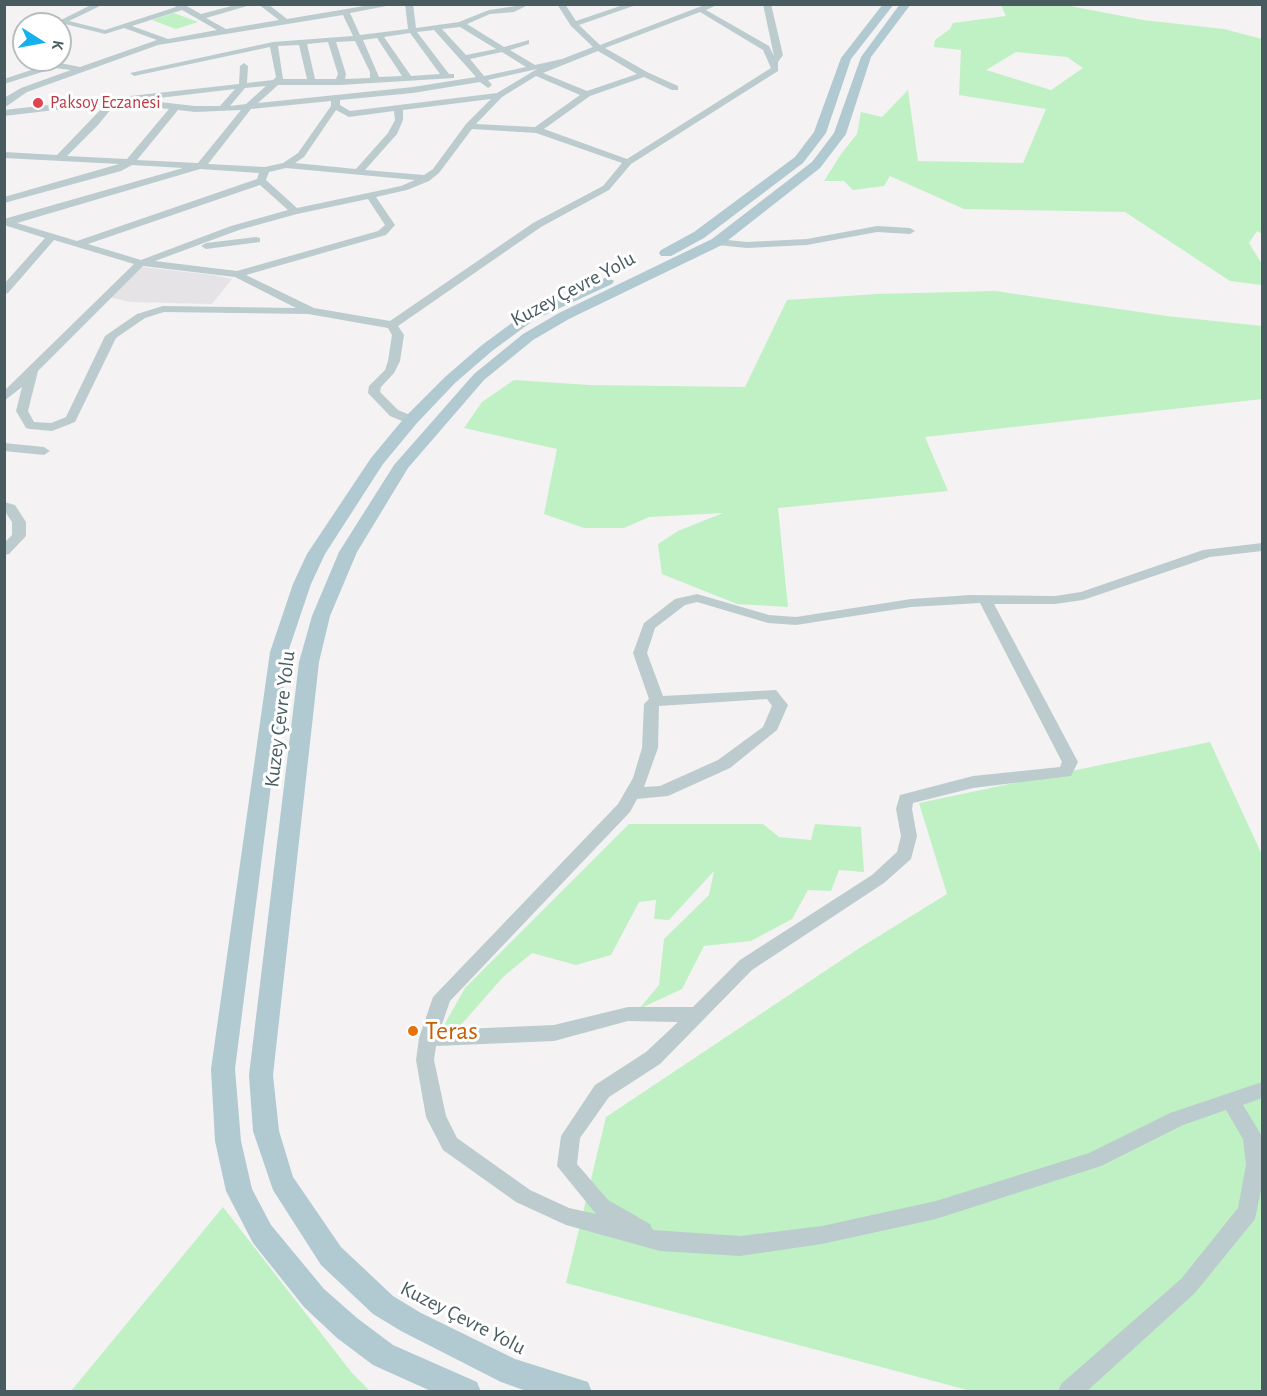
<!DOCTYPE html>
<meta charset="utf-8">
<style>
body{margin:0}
#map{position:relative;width:1267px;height:1396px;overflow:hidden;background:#f4f2f2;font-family:"Alegreya Sans",sans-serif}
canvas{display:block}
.frame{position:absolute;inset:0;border:6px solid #485c60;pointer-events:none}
.north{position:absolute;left:12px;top:12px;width:60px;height:60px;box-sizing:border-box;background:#fff;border:2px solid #b6bebf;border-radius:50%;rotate:101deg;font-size:16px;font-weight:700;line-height:24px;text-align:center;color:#485c60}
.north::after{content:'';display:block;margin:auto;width:21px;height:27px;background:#14b1ec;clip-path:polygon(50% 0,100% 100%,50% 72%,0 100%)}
</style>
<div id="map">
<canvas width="1267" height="1396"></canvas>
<div class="frame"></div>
<div class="north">K</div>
</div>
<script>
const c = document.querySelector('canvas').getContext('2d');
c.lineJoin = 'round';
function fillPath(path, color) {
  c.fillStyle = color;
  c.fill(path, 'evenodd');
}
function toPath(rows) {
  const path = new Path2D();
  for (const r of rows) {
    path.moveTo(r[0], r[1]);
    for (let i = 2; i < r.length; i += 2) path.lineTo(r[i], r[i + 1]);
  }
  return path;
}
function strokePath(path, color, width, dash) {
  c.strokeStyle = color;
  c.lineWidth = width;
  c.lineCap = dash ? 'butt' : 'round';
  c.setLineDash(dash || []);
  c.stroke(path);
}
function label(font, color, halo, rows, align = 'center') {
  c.font = font + ' "Alegreya Sans",sans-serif';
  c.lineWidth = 6;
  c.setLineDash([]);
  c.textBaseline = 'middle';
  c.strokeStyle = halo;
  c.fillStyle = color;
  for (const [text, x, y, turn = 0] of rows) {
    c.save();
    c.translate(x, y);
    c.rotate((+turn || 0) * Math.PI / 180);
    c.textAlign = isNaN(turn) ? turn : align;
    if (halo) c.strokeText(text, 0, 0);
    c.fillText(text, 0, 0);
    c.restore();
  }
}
fillPath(toPath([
 [141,267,213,275,232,279,212,304,130,302,109,297]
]), '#e5e3e5');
fillPath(toPath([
 [1001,5,1065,5,1143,20,1224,29,1262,39,1262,234,1257,231,1249,243,1262,264,1262,285,1230,281,1125,212,964,209,890,176,884,186,853,190,844,181,824,181,841,154,857,134,861,112,882,117,908,90,918,161,1023,163,1046,109,959,95,961,50,934,47,935,40,950,29,953,23,1006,16],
 [1016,52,1067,57,1083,68,1051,90,986,70],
 [174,13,198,22,176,29,152,20],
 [995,291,1167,316,1262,326,1262,399,925,437,948,491,778,508,788,607,737,604,662,574,658,544,678,531,723,513,649,517,624,528,584,528,544,514,557,449,464,428,482,402,514,380,589,385,745,387,787,300,877,294],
 [1210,742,1262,855,1262,1391,971,1391,566,1283,606,1117,858,949,947,894,919,803],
 [629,824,763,824,779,837,811,840,815,824,861,827,864,872,839,870,831,891,808,890,792,919,751,941,704,946,682,989,639,1009,659,985,664,939,709,895,714,871,669,920,654,919,656,900,639,902,611,955,576,965,532,953,503,977,453,1034,443,1027,465,988],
 [223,1207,352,1373,370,1391,71,1391]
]), '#c0f1c5');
fillPath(toPath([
 [93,4,104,4,69,21,105,30,176,7,173,4,183,4,201,14,239,4,254,4,206,18,226,29,279,20,258,4,268,4,287,19,376,4,397,4,350,13,360,35,408,29,405,4,413,4,416,28,459,22,489,10,530,4,514,12,490,14,467,24,504,47,529,40,529,44,510,50,535,65,562,59,593,47,571,26,557,4,565,4,576,21,626,4,639,4,579,25,600,45,707,4,719,4,706,10,769,46,774,56,763,4,771,4,783,55,778,62,778,71,631,164,609,190,541,227,398,326,404,335,400,361,394,373,381,387,380,392,398,410,415,417,415,423,407,423,390,416,368,393,369,386,385,370,388,361,392,335,388,328,308,314,164,312,145,318,116,338,75,422,52,431,30,429,26,428,16,411,22,387,4,401,4,391,134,264,54,240,8,293,4,294,4,284,45,238,4,225,4,219,183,168,132,165,121,171,4,203,4,197,119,164,4,158,4,152,57,155,106,104,4,116,4,110,239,84,240,66,244,63,248,66,247,83,273,80,276,77,270,47,134,76,130,73,273,42,353,36,343,15,158,45,27,92,4,108,4,98,21,88,71,70,55,68,4,84,4,79,55,62,80,67,157,40,124,28,105,34,57,22,93,4],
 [182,10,217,30,168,39,132,26,182,10],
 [700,12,763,50,771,68,627,159,544,129,590,96,644,77,672,90,678,90,678,86,647,72,605,48,700,12],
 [460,27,496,49,466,55,442,29,460,27],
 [434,30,476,77,413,87,258,103,278,85,340,85,454,78,454,74,449,74,417,32,434,30],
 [410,33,440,74,411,76,384,37,410,33],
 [377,38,402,76,379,77,363,40,377,38],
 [355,41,370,72,370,78,345,79,346,74,336,42,355,41],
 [328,42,338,74,336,79,315,79,307,44,328,42],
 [299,45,307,79,283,79,278,46,299,45],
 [598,51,637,74,587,91,543,73,598,51],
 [502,52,526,67,484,76,470,59,502,52],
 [537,69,497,93,350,111,340,105,340,100,413,93,480,82,488,88,492,85,488,80,537,69],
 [536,76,580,95,535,127,476,124,502,97,536,76],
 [266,86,246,104,230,106,245,88,266,86],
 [235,89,220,106,195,106,142,100,235,89],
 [491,99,466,124,433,169,424,175,365,170,397,134,403,120,403,110,491,99],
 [331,101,331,106,298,153,283,163,265,167,208,164,251,109,331,101],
 [116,103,169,109,127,159,67,156,98,125,116,103],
 [178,110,195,112,241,110,198,163,137,160,178,110],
 [336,110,349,117,394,111,395,120,388,133,356,169,295,163,304,157,336,110],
 [472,129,536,133,622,163,603,186,533,223,390,321,314,308,246,275,386,235,395,225,376,197,407,190,429,181,439,173,472,129],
 [286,168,415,180,401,186,297,208,266,180,269,172,286,168],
 [200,169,259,173,257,179,77,241,17,223,200,169],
 [260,185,288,210,231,226,141,260,88,244,260,185],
 [368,199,385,225,378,231,237,271,155,261,239,230,297,214,368,199],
 [143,266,235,277,296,308,163,306,137,314,105,336,66,417,51,423,34,422,28,411,38,371,143,266],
 [877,226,910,228,915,231,910,234,877,232,807,245,747,248,717,245,712,242,717,239,747,242,807,239,877,226],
 [256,237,260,238,260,242,206,249,201,246,206,243,256,237],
 [4,443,44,447,50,451,44,455,4,451,4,443],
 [4,502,15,505,26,522,26,536,9,554,4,555,4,543,12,535,12,522,4,510,4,502],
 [1262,543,1262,551,1210,557,1083,600,1055,604,994,604,1078,762,1071,776,973,788,913,803,912,809,917,836,911,859,884,883,752,970,660,1064,609,1097,580,1138,577,1164,608,1200,650,1224,653,1230,740,1236,822,1226,936,1201,1089,1153,1170,1113,1262,1082,1262,1098,1243,1105,1262,1136,1262,1186,1255,1219,1195,1293,1086,1392,1058,1392,1061,1384,1181,1279,1238,1208,1246,1165,1243,1139,1226,1110,1183,1125,1101,1166,936,1219,822,1244,740,1256,660,1251,566,1225,516,1202,443,1150,426,1117,416,1060,419,1038,433,997,618,804,633,778,642,748,644,704,649,699,633,653,644,623,675,599,697,594,769,615,796,617,911,599,970,595,1055,596,1081,592,1203,550,1262,543],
 [697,602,768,623,796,625,911,607,980,603,1062,762,1060,767,973,776,900,795,896,809,901,836,897,852,872,875,740,960,693,1007,628,1007,554,1025,440,1030,450,1001,630,812,637,799,668,796,730,768,777,730,788,705,776,690,663,696,647,653,655,628,685,605,697,602],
 [767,699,772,706,763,727,718,760,660,786,644,787,658,748,659,706,767,699],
 [628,1021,678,1022,646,1052,595,1085,561,1136,557,1166,596,1214,569,1208,530,1190,457,1138,446,1116,434,1060,436,1046,554,1041,628,1021]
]), '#bcccce');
fillPath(toPath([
 [883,4,894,4,851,59,826,133,803,163,704,238,671,256,661,256,659,253,661,250,694,232,795,157,814,132,841,58,883,4],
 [900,4,911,4,871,57,846,134,820,168,722,245,569,319,533,340,484,380,408,468,357,552,330,616,319,662,273,1075,279,1131,293,1177,341,1247,393,1296,421,1313,515,1359,588,1382,592,1392,529,1392,501,1382,401,1331,373,1314,321,1265,273,1190,253,1131,249,1075,299,662,312,616,339,552,394,465,474,374,523,334,559,313,712,239,812,162,834,133,861,57,900,4],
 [607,277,614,281,612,284,534,320,492,351,455,383,417,423,383,464,325,554,311,584,288,652,235,1069,241,1141,252,1189,271,1225,324,1289,357,1318,393,1345,477,1382,481,1392,433,1392,373,1365,337,1338,304,1307,253,1243,226,1191,215,1141,211,1069,270,652,293,584,307,554,371,458,405,417,445,377,482,345,524,314,607,277]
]), '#b1cad1');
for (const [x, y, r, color] of [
 [38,103,6,"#e0444e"],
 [413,1031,6,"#e8710a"]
]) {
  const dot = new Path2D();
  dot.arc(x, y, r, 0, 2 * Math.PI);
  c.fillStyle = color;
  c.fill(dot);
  strokePath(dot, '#fff', 2);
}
label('18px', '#be3a42', '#fff', [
 ["Paksoy Eczanesi",50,103]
], 'left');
label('21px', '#485c60', '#fff', [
 ["Kuzey Çevre Yolu",573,289,-28],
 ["Kuzey Çevre Yolu",280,719,-83],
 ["Kuzey Çevre Yolu",463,1318,27]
]);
label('26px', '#c56008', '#fff', [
 ["Teras",425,1031]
], 'left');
</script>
